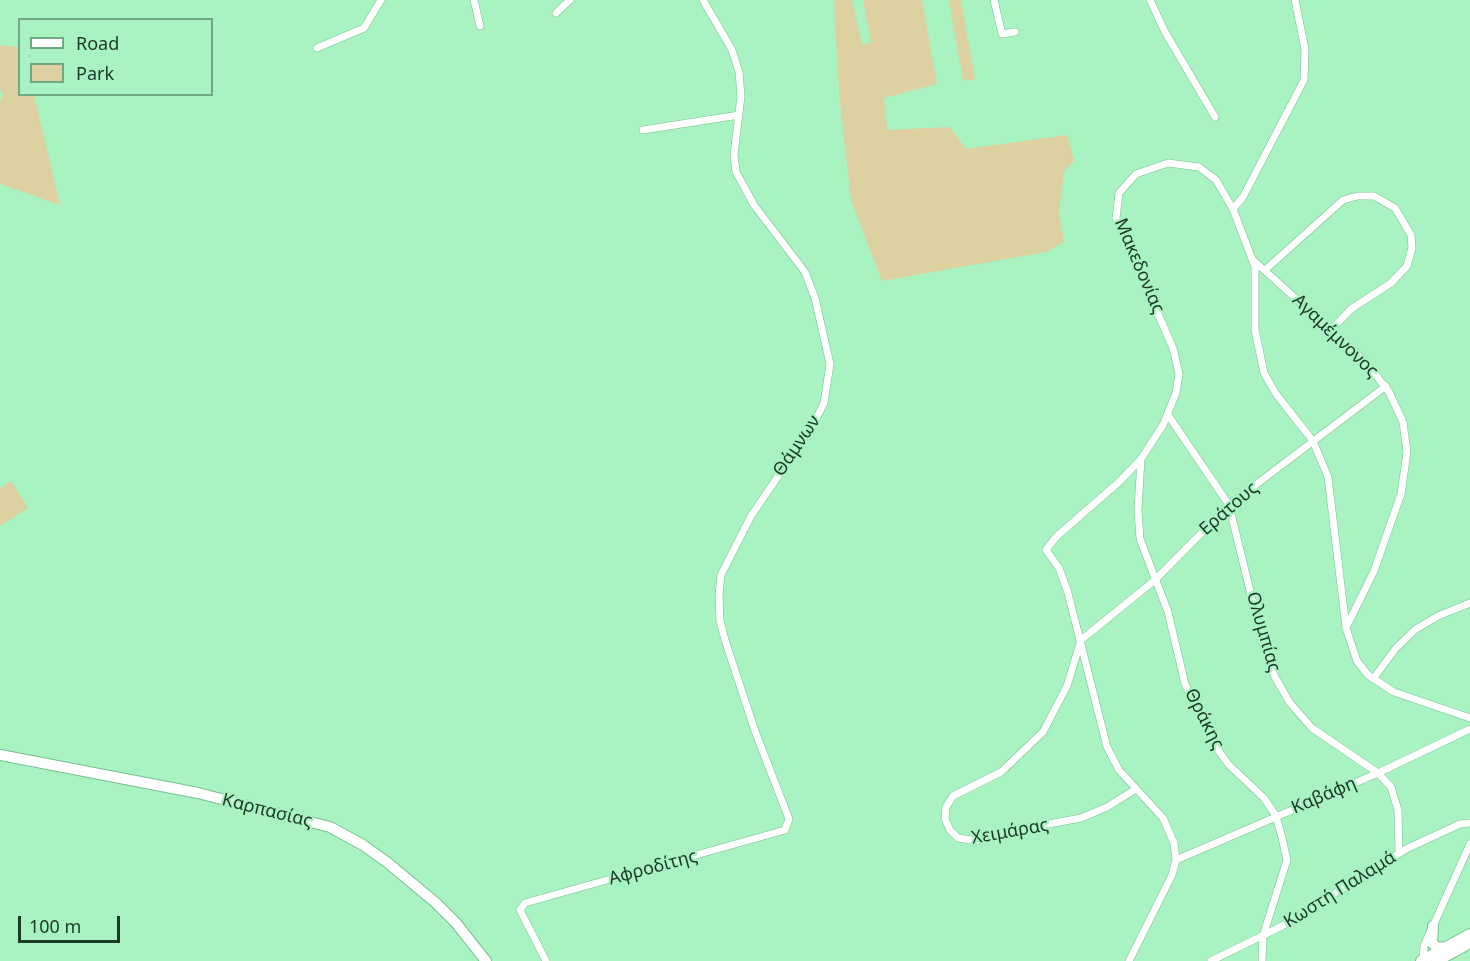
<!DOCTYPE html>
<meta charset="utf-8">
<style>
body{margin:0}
#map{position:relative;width:1470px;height:961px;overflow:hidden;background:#a9f3c2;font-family:"Noto Sans",sans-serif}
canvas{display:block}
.legend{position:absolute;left:18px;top:18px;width:195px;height:78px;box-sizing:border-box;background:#a9f3c2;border:2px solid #70a984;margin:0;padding:8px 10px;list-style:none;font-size:18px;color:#1b3927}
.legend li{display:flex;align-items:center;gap:12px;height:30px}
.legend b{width:30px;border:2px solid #70a984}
.scale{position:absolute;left:18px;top:916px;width:102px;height:27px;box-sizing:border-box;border:3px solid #1b3927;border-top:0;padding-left:8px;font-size:18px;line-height:21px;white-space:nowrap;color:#1b3927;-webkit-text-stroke:4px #a9f3c2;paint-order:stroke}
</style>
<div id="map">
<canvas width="1470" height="961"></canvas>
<ul class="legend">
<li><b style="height:8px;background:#fff"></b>Road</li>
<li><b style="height:16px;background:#ddd0a1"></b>Park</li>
</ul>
<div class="scale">100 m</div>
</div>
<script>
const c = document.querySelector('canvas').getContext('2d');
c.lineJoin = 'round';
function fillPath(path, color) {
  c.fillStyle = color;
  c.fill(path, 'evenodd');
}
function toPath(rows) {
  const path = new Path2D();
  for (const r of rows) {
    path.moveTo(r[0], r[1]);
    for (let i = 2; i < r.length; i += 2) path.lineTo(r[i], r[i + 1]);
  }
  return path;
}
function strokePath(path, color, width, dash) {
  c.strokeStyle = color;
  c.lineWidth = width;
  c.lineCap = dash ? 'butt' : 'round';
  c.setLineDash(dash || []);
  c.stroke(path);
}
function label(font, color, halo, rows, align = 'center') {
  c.font = font + ' "Noto Sans",sans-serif';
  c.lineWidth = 4.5;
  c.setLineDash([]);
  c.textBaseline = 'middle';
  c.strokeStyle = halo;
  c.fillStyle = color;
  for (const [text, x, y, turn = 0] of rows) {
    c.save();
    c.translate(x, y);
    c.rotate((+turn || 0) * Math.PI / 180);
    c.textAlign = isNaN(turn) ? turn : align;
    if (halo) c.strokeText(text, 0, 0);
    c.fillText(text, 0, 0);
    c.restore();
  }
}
fillPath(toPath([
 [834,0,852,0,862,44,871,43,863,0,922,0,937,84,884,98,887,130,950,127,966,149,1067,135,1074,160,1064,172,1059,212,1064,242,1046,252,882,281,851,201,839,94],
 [949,0,961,0,975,79,963,81],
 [0,45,19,47,17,53,19,58,20,94,34,95,60,205,0,184,0,102,3,95,0,89],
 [11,481,28,508,0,526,0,488]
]), '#ddd0a1');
const street = toPath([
 [474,0,480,26],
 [994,0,1002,34,1015,32],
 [1150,0,1165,32,1215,117],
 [556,13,570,0],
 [317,48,364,28,381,0],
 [643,130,739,115],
 [1233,209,1243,197,1304,80,1305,49,1295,0],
 [1253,260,1364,360,1389,392,1403,422,1407,452,1401,494,1374,571,1346,628],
 [1265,270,1343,200,1357,196,1374,196,1395,208,1411,235,1412,248,1407,266,1391,283,1351,309,1330,331],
 [1168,415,1229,505,1263,644,1275,677,1290,703,1312,728,1378,773,1391,787,1398,810,1399,853],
 [1141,459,1138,510,1140,539,1168,612,1185,684,1213,743,1229,765,1264,798,1276,816,1282,838,1287,860,1263,936,1262,961],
 [1373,679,1396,648,1416,629,1438,616,1470,603],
 [1136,789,1107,807,1081,818,1011,831,978,841,958,838,950,830,945,819,946,807,953,796,1001,772,1043,732,1067,686,1081,640,1155,580,1229,505,1386,386],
 [1176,860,1378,773,1470,729],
 [546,961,520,910,525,903,785,830,789,819,755,731,725,640,720,621,719,595,721,575,751,516,813,425,824,403,830,364,815,298,805,272,754,205,736,172,734,155,741,96,739,72,732,50,703,0],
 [1129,961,1172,875,1176,860,1174,843,1163,818,1119,770,1107,747,1068,593,1059,568,1046,550,1056,537,1120,481,1141,459,1163,425,1176,393,1179,374,1173,348,1116,218,1119,193,1136,174,1168,163,1199,167,1216,180,1233,209,1255,267,1255,330,1264,373,1276,394,1313,441,1328,477,1346,628,1357,661,1368,675,1394,692,1470,718],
 [1211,961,1282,926,1408,848,1460,824,1470,823],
 [1423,961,1424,946,1470,844]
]);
const secondary = toPath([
 [0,755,198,793,330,827,363,845,388,863,436,903,456,923,486,961],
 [1433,926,1432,943,1438,948,1446,947],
 [1421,961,1470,934],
 [1437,961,1470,943]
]);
strokePath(street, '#78c092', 8);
strokePath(secondary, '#78c092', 12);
strokePath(street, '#fff', 7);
strokePath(secondary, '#fff', 10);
label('18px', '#1b3927', '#a9f3c2', [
 ["Μακεδονίας",1139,266,67],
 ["Αγαμέμνονος",1335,336,44],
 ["Θάμνων",797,446,-56],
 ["Εράτους",1229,509,-41],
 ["Ολυμπίας",1263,632,74],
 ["Θράκης",1204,719,63],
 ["Καβάφη",1324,796,-23],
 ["Καρπασίας",267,811,14],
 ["Χειμάρας",1010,832,-10],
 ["Αφροδίτης",653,868,-15],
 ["Κωστή Παλαμά",1340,890,-32]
]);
</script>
